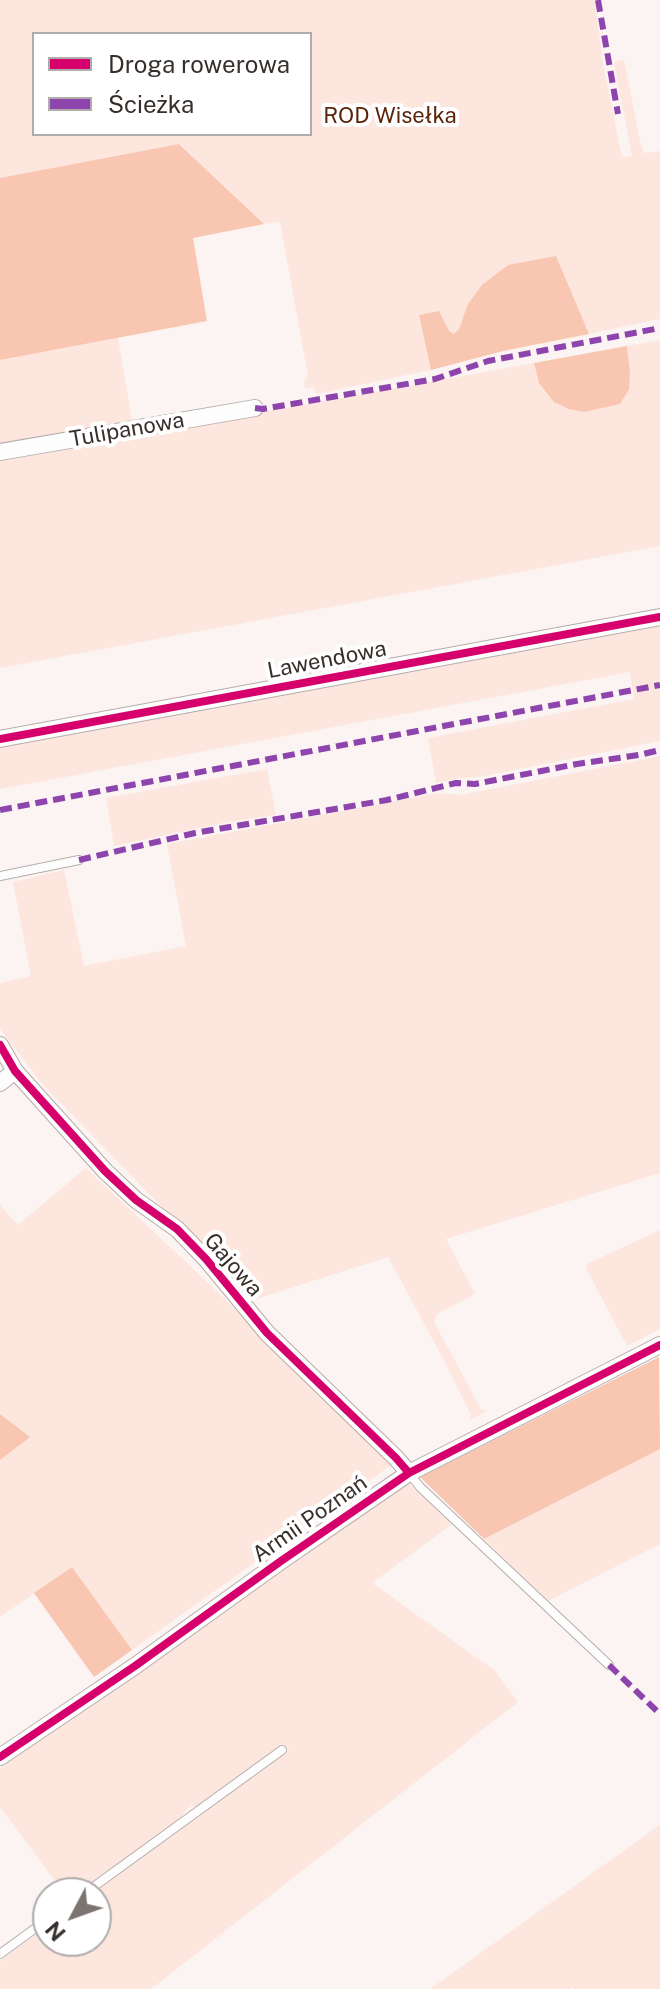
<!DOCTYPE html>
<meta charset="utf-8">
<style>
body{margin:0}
#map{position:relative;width:660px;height:1989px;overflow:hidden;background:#fbf4f2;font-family:"Public Sans",sans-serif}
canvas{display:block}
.legend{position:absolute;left:32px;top:32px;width:280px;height:104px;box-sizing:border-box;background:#fff;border:2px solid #afacab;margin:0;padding:10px 14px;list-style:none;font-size:24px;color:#362f2c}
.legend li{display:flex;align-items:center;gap:16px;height:40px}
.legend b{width:40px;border:2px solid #afacab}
.north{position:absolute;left:32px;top:1877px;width:80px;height:80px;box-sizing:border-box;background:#fff;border:2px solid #afacab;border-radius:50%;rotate:229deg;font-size:22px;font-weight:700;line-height:32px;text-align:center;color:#362f2c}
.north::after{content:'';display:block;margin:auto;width:28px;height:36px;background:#7b7471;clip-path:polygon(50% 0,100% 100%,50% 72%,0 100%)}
</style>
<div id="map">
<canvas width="660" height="1989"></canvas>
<ul class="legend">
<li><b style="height:10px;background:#d6006c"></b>Droga rowerowa</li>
<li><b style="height:10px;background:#8e44ad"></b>Ścieżka</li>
</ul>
<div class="north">N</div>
</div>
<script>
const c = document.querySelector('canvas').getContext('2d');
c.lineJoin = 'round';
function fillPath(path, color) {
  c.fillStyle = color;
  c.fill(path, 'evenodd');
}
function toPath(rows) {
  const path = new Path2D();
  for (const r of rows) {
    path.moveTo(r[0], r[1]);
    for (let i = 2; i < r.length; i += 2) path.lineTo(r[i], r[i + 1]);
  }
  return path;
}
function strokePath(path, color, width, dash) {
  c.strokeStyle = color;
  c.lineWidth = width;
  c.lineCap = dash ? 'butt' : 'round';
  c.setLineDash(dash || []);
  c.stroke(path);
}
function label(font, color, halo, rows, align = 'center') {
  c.font = font + ' "Public Sans",sans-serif';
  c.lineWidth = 8;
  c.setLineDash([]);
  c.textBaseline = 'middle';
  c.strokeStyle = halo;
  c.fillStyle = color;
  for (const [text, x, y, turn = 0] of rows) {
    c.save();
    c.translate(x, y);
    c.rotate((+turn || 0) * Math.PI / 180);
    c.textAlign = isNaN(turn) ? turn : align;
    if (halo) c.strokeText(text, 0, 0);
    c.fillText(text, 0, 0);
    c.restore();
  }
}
fillPath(toPath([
 [0,0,595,0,603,63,622,157,632,156,614,62,624,60,640,141,644,153,660,151,660,319,589,334,556,256,461,320,459,329,454,334,419,315,431,370,316,394,314,387,305,389,304,381,308,376,280,222,264,224,180,144,0,178],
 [34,34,310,34,310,134,34,134],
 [118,338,132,420,0,444,0,360],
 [660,340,660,546,0,668,0,460,534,363,539,383,630,373,627,346],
 [660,624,660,741,479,777,460,778,436,783,428,738,634,699,630,672,0,789,0,748],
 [660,756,660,1173,446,1239,475,1294,437,1314,434,1322,481,1409,487,1411,470,1420,471,1415,445,1362,388,1257,253,1300,43,1085,0,1029,0,983,31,976,13,882,64,870,84,966,186,946,167,844,438,793,461,795],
 [267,769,276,815,228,822,114,846,106,798],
 [86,1168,207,1282,394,1463,132,1650,72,1567,0,1617,0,1460,29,1437,0,1414,0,1205,18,1225],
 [660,1230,660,1329,627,1346,586,1268,587,1264],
 [660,1449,660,1544,548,1601,484,1539],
 [409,1484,452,1524,372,1583,494,1670,518,1702,151,1989,0,1989,0,1961,48,1926,48,1941,96,1941,96,1893,93,1893,289,1749,283,1744,196,1809,191,1804,178,1821,79,1893,64,1893,0,1807,0,1768,318,1544],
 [660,1825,660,1989,575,1989,573,1987,570,1989,430,1989]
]), '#fde6de');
fillPath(toPath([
 [179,144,264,224,193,238,207,321,0,360,0,178],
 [556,256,589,334,503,351,431,370,419,315,439,311,449,331,454,334,459,329,468,304,482,285,508,265],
 [627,346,630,373,629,389,620,404,584,412,569,409,554,402,539,383,534,363],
 [659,1357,660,1449,484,1539,420,1477],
 [0,1414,30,1437,0,1460],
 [72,1567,132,1650,94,1677,34,1593]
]), '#f8c6b1');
const service = toPath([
 [0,876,79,860],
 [409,1473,420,1487,609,1665],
 [85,1893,282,1750],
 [0,1954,48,1919]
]);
const minor = toPath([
 [0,452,255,408],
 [0,739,660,617],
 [0,1045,15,1071,105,1171,136,1200,177,1229,206,1259,267,1333,396,1458,409,1473],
 [0,1083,15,1071],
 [0,1757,135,1666,281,1561,409,1473,660,1345]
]);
strokePath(service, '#b4adab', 10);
strokePath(minor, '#b4adab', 18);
strokePath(service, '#fefdfd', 8);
strokePath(minor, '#fefdfd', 16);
strokePath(toPath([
 [598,0,618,114],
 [255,408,263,409,435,379,488,361,660,328],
 [0,810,660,685],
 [79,860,195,833,387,800,456,783,475,784,577,764,639,755,660,750],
 [609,1665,660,1714]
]), '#8e44ad', 6, [12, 6]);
strokePath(toPath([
 [0,739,660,617],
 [0,1045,15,1071,105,1171,136,1200,177,1229,206,1259,267,1333,396,1458,409,1473],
 [0,1757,135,1666,281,1561,409,1473,660,1345]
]), '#d6006c', 8);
label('22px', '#5a240a', '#fff', [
 ["ROD Wisełka",390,116]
]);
label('22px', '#362f2c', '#fff', [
 ["Tulipanowa",127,430,-10],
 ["Lawendowa",327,660,-11],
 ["Gajowa",233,1265,49],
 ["Armii Poznań",310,1519,-35]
]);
</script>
